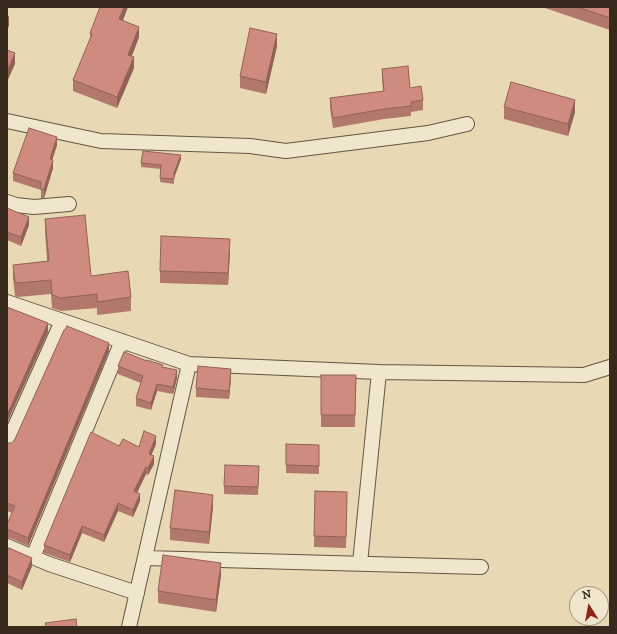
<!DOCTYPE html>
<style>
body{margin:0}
#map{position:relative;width:617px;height:634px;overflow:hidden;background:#e8d8b3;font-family:"IM FELL DW Pica",serif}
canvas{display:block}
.frame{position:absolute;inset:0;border:8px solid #37291b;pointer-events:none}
.north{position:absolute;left:569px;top:586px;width:40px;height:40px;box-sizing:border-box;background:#f0e6ce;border:1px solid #a69a86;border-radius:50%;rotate:349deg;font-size:11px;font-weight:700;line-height:16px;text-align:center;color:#37291b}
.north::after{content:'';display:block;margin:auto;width:14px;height:18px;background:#8f2418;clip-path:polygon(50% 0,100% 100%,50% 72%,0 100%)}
</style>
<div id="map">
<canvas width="617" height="634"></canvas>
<div class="frame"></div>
<div class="north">N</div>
</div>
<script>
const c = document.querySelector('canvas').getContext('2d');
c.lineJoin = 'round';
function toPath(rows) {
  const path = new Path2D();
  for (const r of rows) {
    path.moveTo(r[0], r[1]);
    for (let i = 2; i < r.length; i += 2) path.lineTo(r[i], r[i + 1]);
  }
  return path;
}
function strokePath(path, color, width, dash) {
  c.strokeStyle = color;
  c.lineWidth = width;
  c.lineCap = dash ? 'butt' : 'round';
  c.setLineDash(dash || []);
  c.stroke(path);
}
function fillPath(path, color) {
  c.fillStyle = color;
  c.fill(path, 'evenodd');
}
const street = toPath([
 [7,121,101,141,250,146,286,151,428,133,467,124],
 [7,202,16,205,34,207,69,204],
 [7,302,189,364,129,627],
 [189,364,379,372,584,375,610,367],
 [7,444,62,321],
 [7,546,49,564,137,593],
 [33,557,122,341],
 [145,558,481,567],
 [360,563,379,372]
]);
strokePath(street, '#635541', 16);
strokePath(street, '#f0e6ce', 14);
fillPath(toPath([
 [128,7,123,20,139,37,132,56,134,68,117,108,73,91,73,80,90,41,90,33],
 [542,7,610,7,610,30],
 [277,46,266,94,240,88,240,76],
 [382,69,410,88,423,100,423,110,411,112,411,116,384,119,333,128,330,108,330,98,383,91,382,79],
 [504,107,575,112,568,136,504,119],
 [57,145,52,160,53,168,44,198,41,198,41,190,13,181,13,173],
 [181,159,174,178,174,184,160,182,161,169,141,167,141,163],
 [7,208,29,225,21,246,7,240],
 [45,219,91,276,131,297,131,311,97,315,97,308,61,311,52,308,51,294,18,297,15,296,13,278,13,265,47,261,45,232],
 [230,251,228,285,160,283,160,271],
 [109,351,28,546,10,538,7,538,7,530,12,513,7,511,7,443,12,443],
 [118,366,163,367,177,378,173,394,157,391,151,410,136,406,136,398,141,383,118,374],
 [321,375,356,375,355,427,321,427],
 [231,377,229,399,196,397,196,388],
 [156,444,151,455,154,464,148,475,146,474,137,493,140,501,133,517,118,511,104,542,82,533,70,562,44,553,44,545,119,446,139,447],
 [286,444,319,445,319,474,286,473],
 [259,474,258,495,224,494,224,486],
 [315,491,347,492,346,548,314,547],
 [213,507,209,544,170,540,170,528],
 [7,552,32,566,22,590,7,583],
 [221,575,216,612,158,603,158,591]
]), '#b2786c');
fillPath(toPath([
 [124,7,128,7,119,30,119,19],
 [9,15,9,26,7,30,7,19],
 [139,27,139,37,128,65,128,55],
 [277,34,277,46,266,94,266,82],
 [15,53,15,64,7,82,7,71],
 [134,57,134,68,117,108,117,97],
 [575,100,575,112,568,136,568,124],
 [57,137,57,145,50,167,50,159],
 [181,155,181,159,174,178,174,184,174,173],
 [53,160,53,168,44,198,44,189],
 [29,217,29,225,21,246,21,237],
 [230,239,230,251,228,285,228,273],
 [48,323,48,332,7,423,7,415],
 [109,343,109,351,28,546,28,538],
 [231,369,231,377,229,399,229,391],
 [177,370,177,378,173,394,173,387],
 [157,384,157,391,151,410,151,403],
 [156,436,156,444,149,461,149,454],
 [154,456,154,464,148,475,148,468],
 [146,467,146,474,134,499,134,491],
 [140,494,140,501,133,517,133,510],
 [213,495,213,507,209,544,209,532],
 [118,503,118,511,104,542,104,535],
 [82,526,82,533,70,562,70,555],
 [32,558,32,566,22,590,22,582],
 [221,563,221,575,216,612,216,600]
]), '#916258');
const building = toPath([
 [100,7,124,7,119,19,139,27,128,55,134,57,117,97,73,80,92,34,90,33,100,7],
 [577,7,610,7,610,18,577,7],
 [250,28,277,34,266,82,240,76,250,28],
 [7,50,15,53,7,71,7,50],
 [408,66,410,88,421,86,423,100,411,102,411,106,384,109,333,118,330,98,384,91,382,69,408,66],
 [511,82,575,100,568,124,504,107,511,82],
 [29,128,57,137,50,159,53,160,44,189,41,190,41,182,13,173,29,128],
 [143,151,181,155,174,173,174,179,160,178,161,165,141,163,143,151],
 [7,208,29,217,21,237,7,232,7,208],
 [85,215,91,276,128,271,131,297,97,302,97,294,61,298,52,295,51,280,18,283,15,282,13,265,49,261,45,219,85,215],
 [161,236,230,239,228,273,160,271,161,236],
 [7,307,48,323,7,415,7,307],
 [67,326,109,343,28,538,10,530,7,530,7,524,15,506,7,503,7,443,12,443,15,439,64,330,65,330,67,326],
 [124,352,147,361,147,360,163,365,162,367,177,370,173,387,157,384,151,403,136,398,143,376,118,366,124,352],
 [198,366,231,369,229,391,196,388,198,366],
 [321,375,356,375,355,415,321,415,321,375],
 [144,431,156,436,149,454,154,456,148,468,146,467,134,491,140,494,133,510,118,503,104,535,82,526,70,555,44,545,91,432,119,446,123,439,139,447,144,431],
 [286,444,319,445,319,466,286,465,286,444],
 [225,465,259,466,258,487,224,486,225,465],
 [175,490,213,495,209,532,170,528,175,490],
 [315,491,347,492,346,537,314,536,315,491],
 [9,548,32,558,22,582,7,575,7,552,9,548],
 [163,555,221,563,216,600,158,591,163,555],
 [76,619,77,627,46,627,45,623,76,619]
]);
fillPath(building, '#cf8c7e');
strokePath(building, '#916258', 1);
</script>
